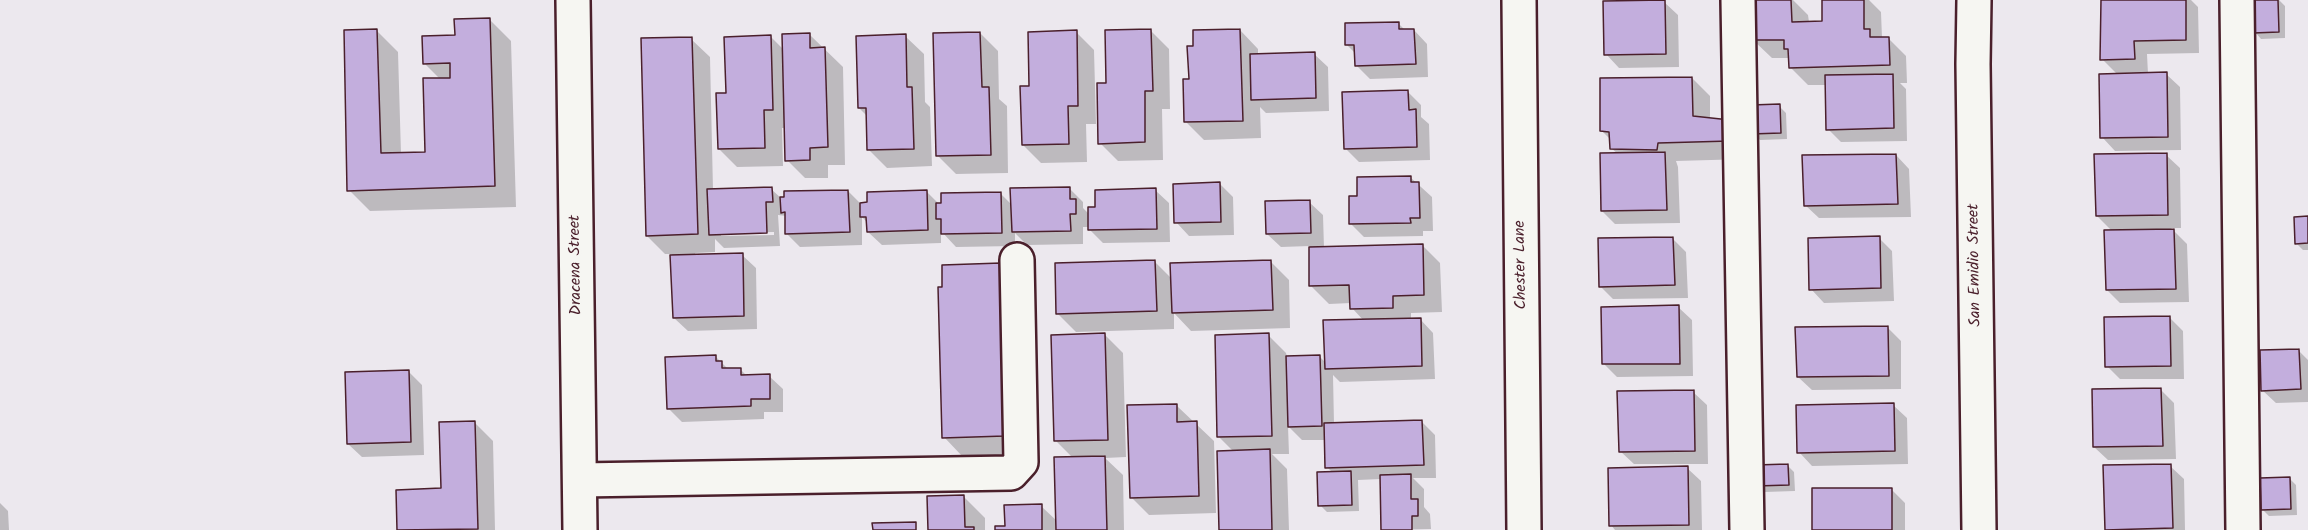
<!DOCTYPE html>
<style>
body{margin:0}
canvas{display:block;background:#ece8ee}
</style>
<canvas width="2308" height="530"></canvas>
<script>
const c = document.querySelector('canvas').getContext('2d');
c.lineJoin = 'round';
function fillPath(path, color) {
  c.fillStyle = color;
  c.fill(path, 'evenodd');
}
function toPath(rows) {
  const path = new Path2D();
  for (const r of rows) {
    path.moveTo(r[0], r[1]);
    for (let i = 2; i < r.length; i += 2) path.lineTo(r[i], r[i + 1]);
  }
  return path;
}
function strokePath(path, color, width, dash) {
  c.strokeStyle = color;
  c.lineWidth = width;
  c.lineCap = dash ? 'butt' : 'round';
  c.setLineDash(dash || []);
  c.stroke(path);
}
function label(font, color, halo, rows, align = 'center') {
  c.font = font + ' Kalam,sans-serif';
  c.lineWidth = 4.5;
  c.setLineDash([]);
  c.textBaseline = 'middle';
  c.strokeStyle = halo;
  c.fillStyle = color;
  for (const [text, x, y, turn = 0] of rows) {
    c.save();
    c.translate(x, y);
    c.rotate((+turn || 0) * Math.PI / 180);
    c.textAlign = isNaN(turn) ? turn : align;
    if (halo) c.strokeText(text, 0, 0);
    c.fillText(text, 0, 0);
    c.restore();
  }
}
fillPath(toPath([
 [1753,0,1793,0,1808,15,1809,22,1824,22,1823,0,1869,0,1881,12,1882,38,1888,38,1906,56,1907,83,1900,83,1906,89,1907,141,1841,142,1828,129,1827,85,1808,85,1790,67,1790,58,1772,58,1753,40],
 [2102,0,2191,0,2198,7,2199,53,2147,54,2148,74,2166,74,2180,87,2181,150,2115,151,2102,137,2118,75,2102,59],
 [2253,0,2279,0,2285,6,2285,38,2261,39,2255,32],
 [1664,2,1678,15,1679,67,1619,68,1606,54],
 [489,19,511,41,516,207,370,211,349,190,377,31,398,52,401,154,426,154,440,79,424,63,456,36],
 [1398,23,1405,30,1414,30,1427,44,1428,77,1370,79,1356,65,1356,54,1346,44],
 [1240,30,1258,49,1258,55,1314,54,1328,67,1329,111,1266,113,1260,107,1261,138,1204,140,1186,122,1190,81],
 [1151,31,1169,49,1170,109,1162,109,1163,160,1118,161,1100,143,1108,85],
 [1076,32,1094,50,1096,124,1086,124,1087,162,1041,163,1023,145,1031,87],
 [980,33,998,51,999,99,1007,106,1008,173,956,174,938,156],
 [810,35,843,67,845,165,828,165,828,178,805,178,787,160,786,128,782,128,783,166,737,167,719,149,727,94,770,36,784,50],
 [905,36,924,54,925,102,930,107,932,166,887,168,868,149,867,116,859,108],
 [691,39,710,57,713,190,771,189,781,198,848,191,861,204,926,191,940,205,1001,194,1012,205,1069,188,1083,202,1083,208,1090,215,1097,208,1155,190,1169,203,1170,242,1103,243,1090,230,1090,227,1083,227,1083,244,1027,245,1015,233,1015,246,956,247,941,231,941,243,882,245,868,232,868,223,862,217,862,245,800,247,786,233,787,216,778,215,780,246,724,248,715,239,715,252,695,253,696,256,742,255,756,268,757,329,688,331,674,318,672,254,665,254,647,236],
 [774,232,774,235,721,236,721,233],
 [1692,78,1710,96,1710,120,1747,159,1676,161,1678,167,1680,223,1615,224,1602,211,1618,154,1611,148,1611,140,1602,131],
 [1408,92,1421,105,1421,117,1429,124,1430,160,1359,162,1346,149],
 [1779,106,1786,113,1787,139,1760,140,1753,133],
 [1896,155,1909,169,1911,217,1819,218,1805,205],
 [2166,155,2180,168,2181,228,2171,228,2187,244,2189,302,2120,303,2107,290,2113,232,2097,216],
 [1410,177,1432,197,1433,231,1423,231,1423,236,1364,237,1351,224,1359,198],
 [1220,184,1233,197,1234,235,1189,236,1176,222],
 [1309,202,1323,215,1324,248,1422,245,1440,263,1442,312,1411,313,1411,320,1420,319,1433,333,1435,379,1340,382,1333,375,1334,424,1422,422,1435,435,1436,478,1413,478,1424,489,1424,507,1430,514,1431,529,1383,530,1381,479,1358,480,1359,511,1327,512,1320,505,1333,473,1327,467,1326,440,1302,440,1288,426,1289,454,1272,454,1287,469,1289,530,1221,530,1234,452,1219,437,1268,335,1286,353,1287,357,1319,356,1326,363,1364,321,1352,308,1351,303,1329,304,1311,286,1310,246,1281,247,1267,234],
 [2308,218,2308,250,2303,250,2296,243],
 [1879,238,1892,251,1894,301,1824,303,1811,289],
 [1673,239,1686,252,1688,298,1613,299,1600,286],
 [1155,262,1172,279,1271,262,1289,280,1290,328,1191,331,1174,313,1174,329,1076,332,1058,314],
 [1000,264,1022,454,962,456,944,437],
 [1678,307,1692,320,1693,376,1617,377,1604,364],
 [2169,317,2183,331,2184,379,2120,379,2107,366],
 [1887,327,1901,341,1901,389,1812,390,1798,377],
 [1105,335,1123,353,1126,457,1105,458,1123,475,1124,530,997,530,1007,528,1041,506,1058,522,1073,458,1055,440],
 [2299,351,2308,360,2308,402,2276,403,2262,390],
 [716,357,728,369,740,369,747,376,769,376,783,389,783,412,764,412,764,419,682,422,668,408],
 [408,371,422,385,424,455,362,457,348,444],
 [2161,390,2174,403,2176,459,2108,460,2094,447],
 [1693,392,1707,405,1708,464,1634,464,1620,451],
 [1893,405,1907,418,1908,464,1812,466,1799,452],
 [1177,406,1214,441,1216,513,1149,515,1131,497],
 [475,423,493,441,495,530,399,530,398,491,443,489],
 [1787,465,1794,472,1795,491,1765,492,1758,485],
 [2170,466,2184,479,2185,530,2107,530],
 [1687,468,1701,481,1702,530,1615,530,1611,525],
 [2289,478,2296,485,2297,515,2269,516,2262,509],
 [1891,489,1905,503,1905,530,1814,530],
 [964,497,985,518,985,530,930,530],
 [0,503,8,511,9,530,0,530]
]), '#0003');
const building = toPath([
 [1665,0,1666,54,1604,55,1603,1,1665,0],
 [1751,0,1791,0,1792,22,1822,21,1822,0,1864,0,1864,29,1870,29,1870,37,1889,37,1890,65,1789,68,1788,49,1784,49,1784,40,1752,40,1751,0],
 [2101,0,2186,0,2186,40,2134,41,2135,59,2100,60,2101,0],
 [2252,0,2278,0,2279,32,2253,33,2252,0],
 [490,18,495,186,347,191,344,30,377,29,381,153,425,152,423,78,450,78,450,63,423,64,422,36,455,35,454,19,490,18],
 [1399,22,1399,29,1414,29,1416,64,1355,66,1354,45,1345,45,1345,23,1399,22],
 [1151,29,1153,91,1145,91,1145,142,1098,144,1097,83,1106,83,1105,30,1151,29],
 [1240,29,1243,121,1184,122,1183,79,1189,79,1187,46,1193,46,1193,30,1240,29],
 [1077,30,1078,106,1068,106,1069,144,1022,145,1020,86,1029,86,1028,32,1077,30],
 [980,32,982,87,989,87,991,155,936,156,933,33,980,32],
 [810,33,810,48,825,47,828,147,810,148,810,160,785,161,782,34,810,33],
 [906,34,907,87,912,87,914,149,867,150,866,108,858,108,856,36,906,34],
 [771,35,773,110,764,110,765,148,718,149,716,93,726,93,724,37,771,35],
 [692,37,698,234,646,236,641,38,692,37],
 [1315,52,1316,98,1251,100,1250,54,1315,52],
 [2167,72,2168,137,2100,138,2099,74,2167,72],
 [1893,74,1894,128,1826,130,1825,75,1893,74],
 [1692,77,1693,116,1730,120,1730,141,1658,143,1657,150,1610,149,1609,132,1600,131,1600,78,1692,77],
 [1408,90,1409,110,1416,109,1417,147,1344,149,1342,92,1408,90],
 [1780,104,1781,133,1751,134,1751,105,1780,104],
 [1665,152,1667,210,1601,211,1600,153,1665,152],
 [2167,153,2168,215,2096,216,2094,154,2167,153],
 [1896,154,1898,204,1804,206,1802,155,1896,154],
 [1411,176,1411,182,1419,182,1420,218,1410,218,1411,223,1349,224,1349,196,1357,196,1357,177,1411,176],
 [1220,182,1221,222,1174,223,1173,184,1220,182],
 [772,187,773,202,766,202,767,233,709,235,707,189,772,187],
 [1070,187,1070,199,1076,199,1076,214,1070,214,1071,231,1012,232,1010,188,1070,187],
 [1156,188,1157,229,1088,230,1088,207,1095,207,1095,190,1156,188],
 [848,190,850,232,785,234,785,212,781,213,780,197,784,197,784,191,848,190],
 [927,190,928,230,867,232,866,217,860,217,860,203,867,202,867,192,927,190],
 [1001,192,1002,233,941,234,941,219,936,219,936,203,941,203,941,193,1001,192],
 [1310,200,1311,233,1266,234,1265,201,1310,200],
 [2308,216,2308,243,2295,244,2294,217,2308,216],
 [2174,229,2176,289,2106,290,2104,230,2174,229],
 [1880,236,1881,288,1809,290,1808,238,1880,236],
 [1673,237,1675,285,1599,287,1598,238,1673,237],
 [1423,244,1424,295,1393,296,1393,308,1350,309,1349,285,1309,286,1309,247,1423,244],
 [743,253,744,316,673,318,670,255,743,253],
 [1155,260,1157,311,1056,314,1055,263,1155,260],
 [1271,260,1273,310,1172,313,1170,263,1271,260],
 [1001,263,1005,436,942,438,938,287,942,287,942,265,1001,263],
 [1679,305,1680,364,1602,364,1601,307,1679,305],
 [2170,316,2171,366,2105,367,2104,317,2170,316],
 [1421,318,1422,366,1325,369,1323,320,1421,318],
 [1888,326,1889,376,1797,377,1795,327,1888,326],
 [1105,333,1108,440,1054,441,1051,335,1105,333],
 [1269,333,1272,436,1217,437,1215,335,1269,333],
 [2299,349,2301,389,2261,391,2260,350,2299,349],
 [716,355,716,361,722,361,722,368,741,368,741,375,770,374,770,399,751,399,751,406,667,409,665,357,716,355],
 [1320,355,1322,426,1288,427,1286,356,1320,355],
 [409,370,411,442,347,444,345,372,409,370],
 [2161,388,2163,446,2093,447,2092,389,2161,388],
 [1694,390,1695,451,1619,452,1617,391,1694,390],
 [1894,403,1895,451,1797,453,1796,405,1894,403],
 [1177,404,1177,422,1197,421,1199,496,1130,498,1127,405,1177,404],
 [1422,420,1424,465,1325,468,1324,423,1422,420],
 [475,421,478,529,397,530,396,490,441,488,439,422,475,421],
 [1270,449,1272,530,1219,530,1217,451,1270,449],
 [1105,456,1107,530,1056,530,1054,457,1105,456],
 [1788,464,1789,485,1756,486,1755,465,1788,464],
 [2171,464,2173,528,2105,530,2103,465,2171,464],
 [1688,466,1689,525,1609,526,1608,468,1688,466],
 [1351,471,1352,505,1318,506,1317,472,1351,471],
 [1411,474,1411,499,1418,499,1418,516,1412,516,1412,530,1381,530,1380,475,1411,474],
 [2290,477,2291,509,2261,510,2260,478,2290,477],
 [1812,488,1892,488,1892,530,1812,530,1812,488],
 [964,495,965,527,974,527,974,530,928,530,927,496,964,495],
 [1042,504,1042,530,995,530,995,526,1005,526,1004,505,1042,504],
 [916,522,916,530,873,530,872,523,916,522]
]);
fillPath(building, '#c3aedd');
strokePath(building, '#4a1f2b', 1.5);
const minor = toPath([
 [573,0,580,530],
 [1519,0,1524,530],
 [1738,0,1747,530],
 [1974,0,1973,64,1979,530],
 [2237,0,2243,530],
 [580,480,1011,473,1021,462,1017,260]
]);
strokePath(minor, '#4a1f2b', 38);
strokePath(minor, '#f6f6f2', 33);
label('16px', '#4a1f2b', '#f6f6f2', [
 ["Dracena Street",577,265,-91],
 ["Chester Lane",1522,265,-91],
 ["San Emidio Street",1976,265,-91]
]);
</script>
